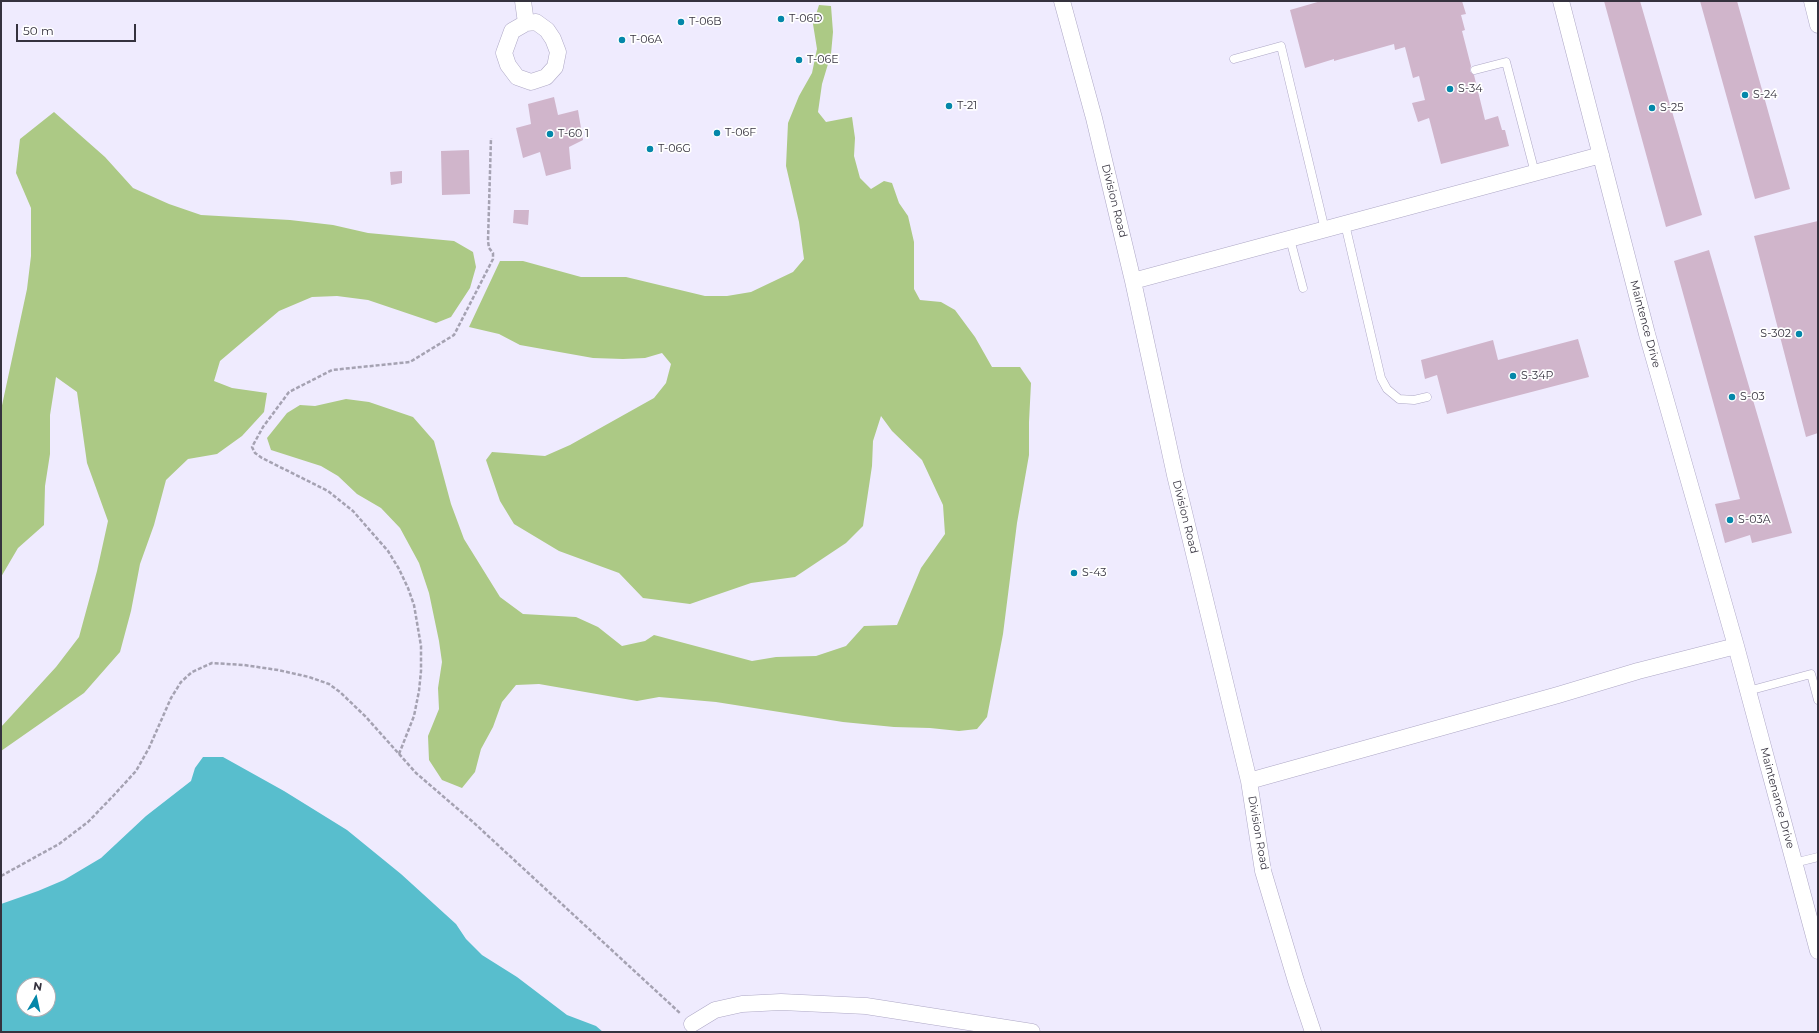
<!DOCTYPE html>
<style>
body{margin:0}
#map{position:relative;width:1819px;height:1033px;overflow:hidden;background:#efebfe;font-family:Montserrat,sans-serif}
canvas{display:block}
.frame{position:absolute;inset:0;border:2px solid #35323e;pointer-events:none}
.north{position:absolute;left:16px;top:977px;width:40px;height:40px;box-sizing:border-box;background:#fff;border:1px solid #aeadb2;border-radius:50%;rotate:9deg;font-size:11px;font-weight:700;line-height:16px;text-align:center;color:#35323e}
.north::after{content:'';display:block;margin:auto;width:14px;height:18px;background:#0387a9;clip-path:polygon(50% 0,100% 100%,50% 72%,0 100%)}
.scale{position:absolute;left:16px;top:24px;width:120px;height:18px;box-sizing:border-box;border:2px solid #35323e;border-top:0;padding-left:5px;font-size:12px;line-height:14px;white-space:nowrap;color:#35323e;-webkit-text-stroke:3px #fff;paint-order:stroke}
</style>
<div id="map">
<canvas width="1819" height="1033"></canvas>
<div class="frame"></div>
<div class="north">N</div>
<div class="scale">50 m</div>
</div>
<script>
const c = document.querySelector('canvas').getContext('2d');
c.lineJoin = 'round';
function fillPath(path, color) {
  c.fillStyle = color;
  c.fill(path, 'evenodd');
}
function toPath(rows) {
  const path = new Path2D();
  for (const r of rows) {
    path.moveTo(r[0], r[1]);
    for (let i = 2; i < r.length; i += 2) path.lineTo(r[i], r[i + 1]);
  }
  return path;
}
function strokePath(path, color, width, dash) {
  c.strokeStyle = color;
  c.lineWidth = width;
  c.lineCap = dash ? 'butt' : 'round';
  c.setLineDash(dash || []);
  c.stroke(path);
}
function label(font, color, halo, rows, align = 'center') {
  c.font = font + ' Montserrat,sans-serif';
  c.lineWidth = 3.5;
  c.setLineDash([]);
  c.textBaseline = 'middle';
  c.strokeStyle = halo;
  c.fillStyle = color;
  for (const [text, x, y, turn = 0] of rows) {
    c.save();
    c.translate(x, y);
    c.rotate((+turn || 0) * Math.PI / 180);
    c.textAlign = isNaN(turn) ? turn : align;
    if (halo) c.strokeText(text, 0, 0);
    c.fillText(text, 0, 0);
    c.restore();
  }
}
fillPath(toPath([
 [819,5,831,6,833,32,831,54,822,84,818,112,826,122,852,117,855,138,854,156,860,178,871,189,884,181,892,183,899,203,908,216,914,242,914,289,920,300,941,302,955,310,975,337,992,367,1020,367,1031,383,1029,422,1029,455,1017,523,1003,634,987,717,977,729,959,731,930,728,894,727,843,722,716,702,659,697,637,701,539,684,516,685,502,702,493,727,481,749,475,772,462,788,442,780,429,760,428,736,439,709,438,688,442,662,439,641,429,593,419,563,400,528,381,508,357,494,338,476,321,466,271,450,267,438,287,413,300,405,315,406,346,399,369,402,413,417,434,441,451,504,464,539,500,597,523,614,576,617,598,627,622,646,645,641,654,635,752,661,776,657,816,656,846,646,864,626,897,625,921,568,945,534,943,505,922,460,892,431,881,416,873,441,872,466,863,526,846,543,795,577,751,583,690,604,643,598,619,573,559,551,514,524,500,501,486,460,492,452,545,456,570,445,654,398,666,383,671,364,662,353,645,358,623,359,593,358,520,345,499,334,469,327,500,261,523,261,581,277,626,277,705,296,727,296,751,292,793,272,804,259,799,222,786,166,788,123,799,96,812,73,817,49,813,24],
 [54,112,105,157,133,188,169,204,201,215,290,220,333,225,368,233,454,241,473,252,476,267,470,288,451,317,436,323,368,300,337,296,312,297,279,311,220,361,214,381,232,388,267,393,264,412,242,436,217,454,188,459,166,480,154,525,140,564,131,611,120,652,84,693,1,751,1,727,56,667,79,637,97,571,108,521,87,463,77,392,56,377,50,415,50,454,45,486,44,525,18,548,1,577,1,410,27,289,31,256,31,208,16,173,20,139]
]), '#acc985');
fillPath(toPath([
 [203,757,223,757,284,791,347,830,401,874,456,924,466,939,482,955,517,977,567,1015,596,1026,603,1032,1,1032,1,904,38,891,64,880,101,858,146,816,191,781,195,768],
 [24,985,48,985,48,1009,24,1009]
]), '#58becd');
fillPath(toPath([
 [1321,1,1462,1,1466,14,1461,15,1465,30,1462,31,1471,66,1470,71,1474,75,1485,120,1498,116,1502,130,1505,130,1509,146,1441,164,1429,118,1418,122,1412,103,1425,100,1419,76,1413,78,1405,47,1395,50,1394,44,1334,61,1334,59,1305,68,1290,10],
 [1604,1,1640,1,1702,215,1666,227],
 [1700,1,1737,1,1790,189,1755,199],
 [554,97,558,115,578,110,583,140,569,147,571,169,546,176,540,152,523,158,516,128,531,124,528,104],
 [469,150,470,194,442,195,441,151],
 [402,171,402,183,391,185,390,172],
 [514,210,529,210,528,225,513,223],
 [1818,221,1818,433,1806,437,1754,236],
 [1709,250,1792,533,1752,543,1750,535,1725,543,1715,504,1740,499,1674,261],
 [1578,339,1589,377,1447,414,1437,375,1425,379,1421,360,1493,340,1498,360]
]), '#d0b5cb');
const lane = toPath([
 [1234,59,1281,46,1325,230],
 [1475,70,1506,62,1535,173],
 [1345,224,1381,378,1387,389,1399,399,1414,400,1427,397],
 [1290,239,1303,288],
 [1748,691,1811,674,1818,700],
 [1794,863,1818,857]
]);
const street = toPath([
 [523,1,526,23],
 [1062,1,1094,118,1133,281,1175,475,1249,781,1263,871,1296,981,1313,1032],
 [1561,1,1647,334,1736,646,1818,951],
 [1812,1,1818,25],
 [536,22,547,30,553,39,558,52,555,67,546,77,531,82,517,77,508,65,504,53,512,31,526,23,536,22],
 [1133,281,1601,155],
 [1249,781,1558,695,1638,671,1736,646],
 [692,1024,715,1010,742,1004,781,1002,866,1006,1032,1032]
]);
strokePath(lane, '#aea8c6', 9);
strokePath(street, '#aea8c6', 17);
strokePath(toPath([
 [399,754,414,716,419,691,421,671,421,646,414,605,408,588,399,569,388,551,353,511,328,491,262,458,255,453,252,447,263,427,289,392,332,370,410,362,454,335,493,259,493,253,489,248,488,241,491,138],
 [1,876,59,844,88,822,114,795,136,771,149,748,171,698,181,682,192,672,212,663,244,665,278,670,309,677,329,684,340,692,366,717,416,773,473,822,681,1014]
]), '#a5a2b2', 2.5, [4, 2]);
strokePath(lane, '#fff', 8);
strokePath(street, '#fff', 16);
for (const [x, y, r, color] of [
 [781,19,4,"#0387a9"],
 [681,22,4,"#0387a9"],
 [622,40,4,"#0387a9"],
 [799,60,4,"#0387a9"],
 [1450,89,4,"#0387a9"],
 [1745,95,4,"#0387a9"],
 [949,106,4,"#0387a9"],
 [1652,108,4,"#0387a9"],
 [717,133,4,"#0387a9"],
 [550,134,4,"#0387a9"],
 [650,149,4,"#0387a9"],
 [1799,334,4,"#0387a9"],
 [1513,376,4,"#0387a9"],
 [1732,397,4,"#0387a9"],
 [1730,520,4,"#0387a9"],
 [1074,573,4,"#0387a9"]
]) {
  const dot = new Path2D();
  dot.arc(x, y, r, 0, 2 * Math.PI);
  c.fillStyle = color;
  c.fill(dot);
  strokePath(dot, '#fff', 1.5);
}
label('11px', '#35323e', '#fff', [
 ["T-06D",789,19],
 ["T-06B",689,22],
 ["T-06A",630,40],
 ["T-06E",807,60],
 ["S-34",1458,89],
 ["S-24",1753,95],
 ["T-21",957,106],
 ["S-25",1660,108],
 ["T-06F",725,133],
 ["T-60 1",558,134],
 ["T-06G",658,149],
 ["S-302",1791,334,"right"],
 ["S-34P",1521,376],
 ["S-03",1740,397],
 ["S-03A",1738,520],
 ["S-43",1082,573]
], 'left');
label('11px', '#35323e', '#fff', [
 ["Division Road",1114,201,76],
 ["Maintence Drive",1645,324,75],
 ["Division Road",1185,517,76],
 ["Maintenance Drive",1777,798,75],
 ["Division Road",1258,833,80]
]);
</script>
